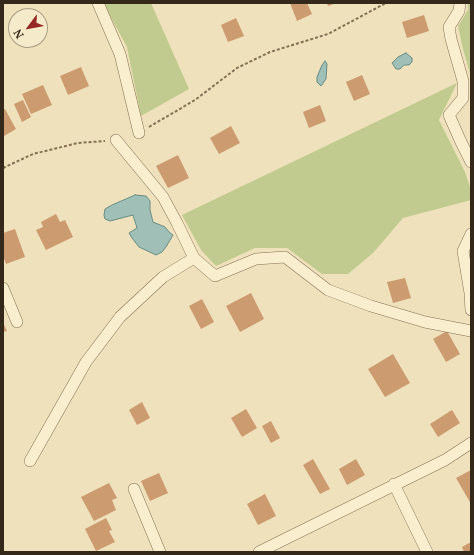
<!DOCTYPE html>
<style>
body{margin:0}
#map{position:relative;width:474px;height:555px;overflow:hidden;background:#eee1bb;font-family:"Noto Serif",serif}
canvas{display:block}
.frame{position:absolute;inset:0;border:4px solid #34281a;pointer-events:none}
.north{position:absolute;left:8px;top:8px;width:40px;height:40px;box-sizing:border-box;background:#f5ebca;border:1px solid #a89d84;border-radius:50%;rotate:238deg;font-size:11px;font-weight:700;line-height:16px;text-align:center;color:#34281a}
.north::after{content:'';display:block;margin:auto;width:14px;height:18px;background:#952824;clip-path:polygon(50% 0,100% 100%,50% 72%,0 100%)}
</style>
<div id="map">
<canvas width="474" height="555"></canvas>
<div class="frame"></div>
<div class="north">N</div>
</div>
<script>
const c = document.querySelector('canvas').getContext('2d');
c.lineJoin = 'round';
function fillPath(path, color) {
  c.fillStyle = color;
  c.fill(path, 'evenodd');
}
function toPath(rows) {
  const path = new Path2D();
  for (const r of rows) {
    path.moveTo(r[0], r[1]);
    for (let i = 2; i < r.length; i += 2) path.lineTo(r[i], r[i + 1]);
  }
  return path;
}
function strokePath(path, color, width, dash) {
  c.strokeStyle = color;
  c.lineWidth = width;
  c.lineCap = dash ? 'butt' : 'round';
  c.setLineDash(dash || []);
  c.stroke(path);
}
fillPath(toPath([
 [103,3,151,3,189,89,141,116,127,47],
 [468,3,471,3,471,77,463,49,458,26,468,10],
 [457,83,439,120,465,172,471,190,471,200,403,218,373,253,348,274,322,274,287,248,255,248,216,266,201,250,182,215]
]), '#c2cb8f');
const water = toPath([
 [406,53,412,58,412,62,409,65,404,65,400,69,396,69,392,63,398,57,406,53],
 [325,61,327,64,326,79,321,86,317,82,317,77,322,65,325,61],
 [135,195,146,196,150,201,150,210,153,222,165,227,170,233,173,235,166,247,162,252,156,255,139,247,132,238,129,233,137,228,133,215,110,221,105,219,104,215,105,209,112,205,135,195]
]);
fillPath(water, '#9fbfb7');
strokePath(water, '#678c84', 1);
fillPath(toPath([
 [290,3,307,3,312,14,297,21],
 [327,3,337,3,328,6],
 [424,15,429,31,407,38,402,22],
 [236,18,244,36,228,42,221,25],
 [81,67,89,86,68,95,60,76],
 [362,75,370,94,354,101,346,82],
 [43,85,52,105,31,114,22,94],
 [23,100,31,117,22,122,14,104],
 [320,105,326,121,309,128,303,112],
 [5,109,16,129,4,136,3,133,3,110],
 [231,126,240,143,219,154,210,138],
 [178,155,189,178,168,188,156,166],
 [56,214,60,222,65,220,73,237,46,250,36,230,43,227,41,222],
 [15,229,25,257,6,264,3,256,3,233],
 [405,278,411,298,393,303,387,282],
 [251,293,264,319,240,332,226,306],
 [202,299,214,322,201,329,189,306],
 [3,323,7,331,3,332],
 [447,331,460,354,446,362,433,339],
 [393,354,410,383,385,397,368,369],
 [142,402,150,418,137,425,129,410],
 [246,409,257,428,242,437,231,418],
 [452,410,460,423,438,437,430,424],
 [271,421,280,438,271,443,262,426],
 [313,459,330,489,320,494,303,465],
 [356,459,365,475,347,485,339,469],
 [471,470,471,504,456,478],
 [159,473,168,493,150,501,141,481],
 [109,483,117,498,112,500,116,510,94,521,81,497],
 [265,494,276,516,258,525,247,504],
 [106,518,112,530,109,531,115,542,96,551,85,529],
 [471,542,471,552,464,552,462,547]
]), '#cd9b70');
const minor = toPath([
 [98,3,120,54,139,133],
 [460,3,459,11,449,27,451,39,463,81,463,98,449,115,461,142,471,162],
 [116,140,163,197,177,223,194,258,215,276,256,259,285,257,328,290,371,306,425,322,471,331],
 [471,234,463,251,470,293,471,310],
 [3,288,17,322],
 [30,461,86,362,120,317,163,277,194,258],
 [394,484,427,552],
 [134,489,160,552],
 [259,552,445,460,471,443]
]);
strokePath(minor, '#857155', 12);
strokePath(toPath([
 [149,127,195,100,237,68,270,52,328,34,386,3],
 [3,168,33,154,78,143,105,141]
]), '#857155', 2, [3, 2]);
strokePath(minor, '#f9eece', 11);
</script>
